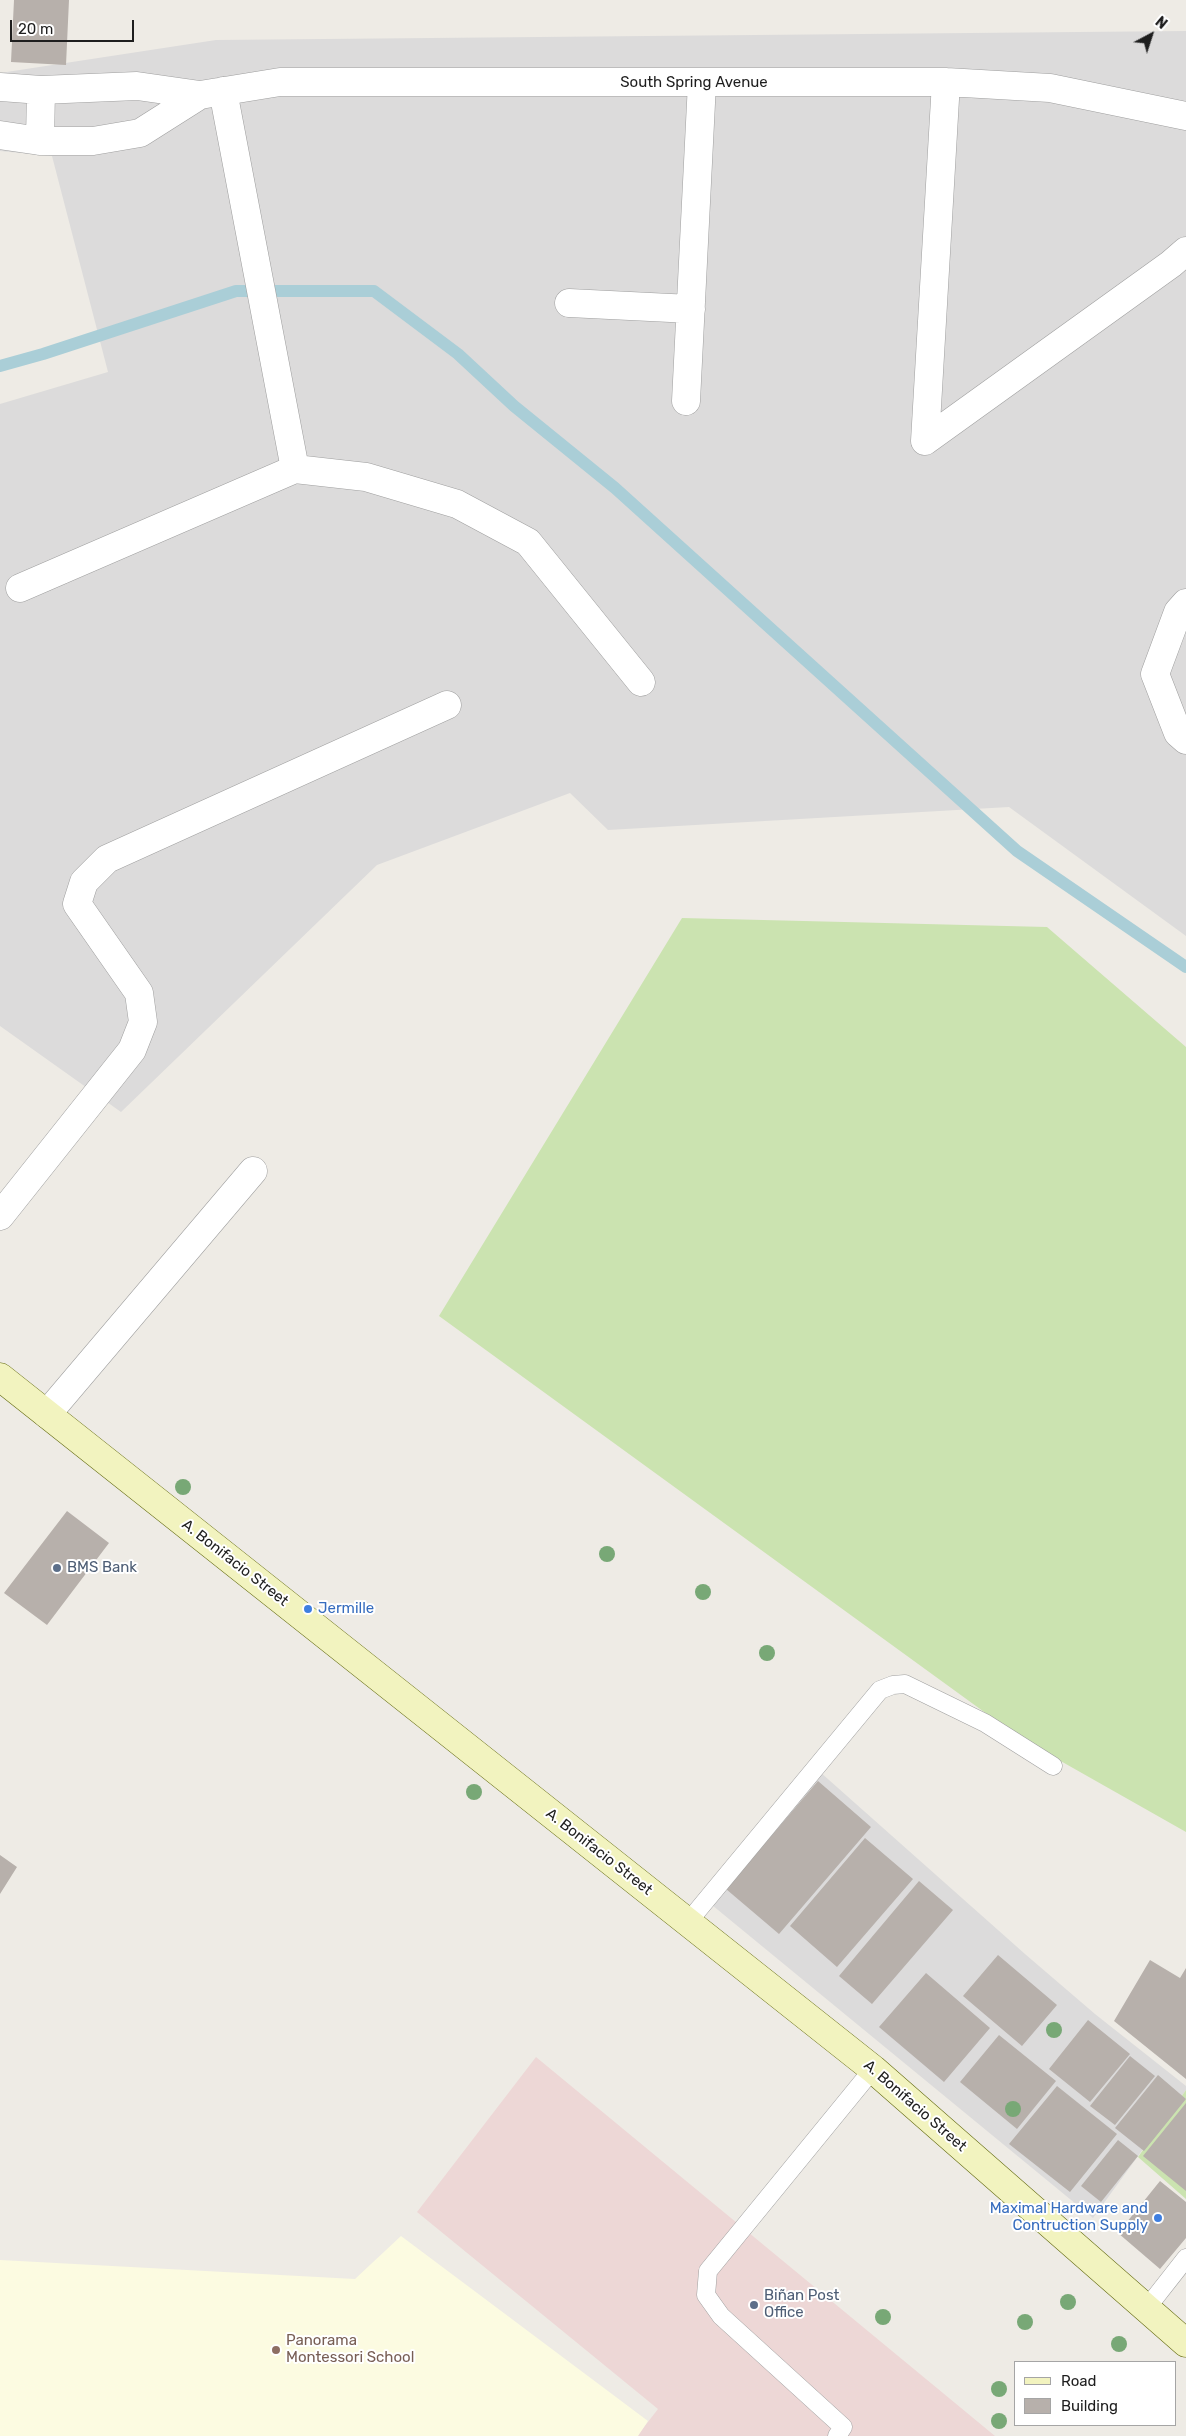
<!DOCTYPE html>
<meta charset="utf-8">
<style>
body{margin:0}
#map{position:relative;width:1186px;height:2436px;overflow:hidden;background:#eeebe5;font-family:Rubik,sans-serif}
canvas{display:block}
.legend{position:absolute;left:1014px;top:2361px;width:162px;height:65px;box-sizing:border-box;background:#fff;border:1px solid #a5a5a5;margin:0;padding:6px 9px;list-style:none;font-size:15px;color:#1e1e1e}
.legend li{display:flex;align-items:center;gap:10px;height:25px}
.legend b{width:25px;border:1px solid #a5a5a5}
.north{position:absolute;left:1126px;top:10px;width:50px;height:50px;-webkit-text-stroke:4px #fff;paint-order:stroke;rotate:40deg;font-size:14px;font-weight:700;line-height:20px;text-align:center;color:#1e1e1e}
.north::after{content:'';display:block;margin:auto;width:18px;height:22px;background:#1e1e1e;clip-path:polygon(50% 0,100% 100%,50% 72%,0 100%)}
.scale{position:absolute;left:10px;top:20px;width:124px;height:22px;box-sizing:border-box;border:2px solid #1e1e1e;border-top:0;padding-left:6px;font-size:15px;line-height:18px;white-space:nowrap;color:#1e1e1e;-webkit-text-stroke:4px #fff;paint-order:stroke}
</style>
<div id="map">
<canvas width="1186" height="2436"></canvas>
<ul class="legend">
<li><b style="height:6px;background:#f2f3bf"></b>Road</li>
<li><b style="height:14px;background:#b7b0ab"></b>Building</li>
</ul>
<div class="north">N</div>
<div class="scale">20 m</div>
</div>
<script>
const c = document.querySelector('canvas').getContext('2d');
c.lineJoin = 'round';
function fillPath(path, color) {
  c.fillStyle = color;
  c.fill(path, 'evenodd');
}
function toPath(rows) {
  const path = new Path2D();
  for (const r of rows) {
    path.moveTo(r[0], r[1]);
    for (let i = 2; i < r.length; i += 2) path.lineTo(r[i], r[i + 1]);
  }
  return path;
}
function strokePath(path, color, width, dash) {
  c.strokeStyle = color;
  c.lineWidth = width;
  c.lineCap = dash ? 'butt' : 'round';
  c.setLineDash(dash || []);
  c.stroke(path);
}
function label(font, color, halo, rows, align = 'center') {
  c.font = font + ' Rubik,sans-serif';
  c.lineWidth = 4;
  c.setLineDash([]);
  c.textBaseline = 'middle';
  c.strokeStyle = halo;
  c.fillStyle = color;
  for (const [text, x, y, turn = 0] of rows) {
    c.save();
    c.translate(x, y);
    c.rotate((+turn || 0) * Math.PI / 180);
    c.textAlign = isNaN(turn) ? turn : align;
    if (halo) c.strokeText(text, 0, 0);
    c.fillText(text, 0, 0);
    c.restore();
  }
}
fillPath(toPath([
 [1186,31,1186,936,1009,807,608,830,570,793,377,865,121,1112,0,1026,0,404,108,372,52,156,0,151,0,73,216,40],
 [811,1764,1025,1954,1095,2014,1186,2086,1186,2090,1093,2218,701,1896]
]), '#dcdbdb');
fillPath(toPath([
 [536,2057,995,2436,637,2436,658,2409,417,2212]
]), '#edd7d6');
fillPath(toPath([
 [401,2236,648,2421,638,2436,0,2436,0,2260,355,2279]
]), '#fcfbe1');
fillPath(toPath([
 [682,918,1047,927,1186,1047,1186,1832,1020,1738,439,1316],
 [1186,2090,1186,2199,1138,2157]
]), '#cbe3b0');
strokePath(toPath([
 [0,366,43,354,236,291,374,291,458,354,514,406,615,488,1017,851,1186,967]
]), '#aaced7', 12);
fillPath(toPath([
 [14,0,69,0,66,65,11,62],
 [67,1511,109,1543,47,1625,4,1593],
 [818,1781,871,1827,779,1934,726,1889],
 [865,1838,913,1879,837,1967,790,1926],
 [0,1855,17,1867,0,1894],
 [919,1881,953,1910,872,2004,839,1976],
 [998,1955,1057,2005,1022,2046,963,1996],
 [1150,1960,1180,1978,1186,1968,1186,2079,1114,2021],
 [926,1973,990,2028,944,2082,879,2027],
 [1088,2020,1130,2054,1090,2102,1049,2069],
 [999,2035,1056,2081,1017,2129,960,2082],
 [1130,2056,1155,2076,1115,2125,1090,2106],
 [1158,2075,1186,2099,1144,2151,1115,2128],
 [1057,2086,1117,2134,1070,2192,1009,2144],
 [1186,2103,1186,2191,1143,2156],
 [1118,2140,1138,2156,1101,2202,1081,2186],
 [1160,2181,1186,2202,1186,2238,1160,2269,1118,2233]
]), '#b7b0ab');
const service = toPath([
 [688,1922,880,1690,893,1685,905,1684,985,1723,1053,1766],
 [1146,2309,1186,2258],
 [837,2436,843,2427,721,2316,706,2295,708,2271,873,2069]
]);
const minor = toPath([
 [0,87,41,90,137,86,200,95,280,82,946,82,1050,88,1186,116],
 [223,91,295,469],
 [0,135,40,141,93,141,140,133,200,95],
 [40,141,41,90],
 [569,303,691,309],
 [686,401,702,83],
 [925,441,946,82],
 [925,441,1171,264,1186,251],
 [20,588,295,469,366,477,457,504,528,542,641,682],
 [1186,603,1178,612,1155,674,1178,733,1186,740],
 [0,1216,132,1050,143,1022,139,993,77,904,84,882,107,859,447,705],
 [47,1414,253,1171]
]);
const secondary = toPath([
 [0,1377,873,2069,1186,2343]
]);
strokePath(service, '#9f9f9f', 19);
strokePath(minor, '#9f9f9f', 29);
strokePath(secondary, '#636a10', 29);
strokePath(service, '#fff', 18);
strokePath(minor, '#fff', 28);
strokePath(secondary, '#f2f3bf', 28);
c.fillStyle = '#78a876';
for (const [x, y] of [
 [183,1487],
 [607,1554],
 [703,1592],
 [767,1653],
 [474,1792],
 [1054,2030],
 [1013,2109],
 [1068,2302],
 [883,2317],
 [1025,2322],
 [1119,2344],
 [999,2389],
 [999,2421]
]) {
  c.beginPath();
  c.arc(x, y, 8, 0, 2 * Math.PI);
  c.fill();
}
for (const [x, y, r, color] of [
 [57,1568,5,"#5c6f8a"],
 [308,1609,5,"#3f7fe0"],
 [1158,2218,5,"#3f7fe0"],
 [754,2305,5,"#5c6f8a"],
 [276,2350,5,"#8d6e63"]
]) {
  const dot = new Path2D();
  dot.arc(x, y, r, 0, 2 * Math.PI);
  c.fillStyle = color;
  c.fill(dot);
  strokePath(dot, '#fff', 2);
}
label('15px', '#1e1e1e', '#fff', [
 ["South Spring Avenue",694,83],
 ["A. Bonifacio Street",235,1563,38],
 ["A. Bonifacio Street",599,1852,38],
 ["A. Bonifacio Street",915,2106,41]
]);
label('15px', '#4e5e75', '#fff', [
 ["BMS Bank",67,1568],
 ["Biñan Post",764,2296],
 ["Office",764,2313]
], 'left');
label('15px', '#366cbe', '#fff', [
 ["Jermille",318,1609],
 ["Maximal Hardware and",1148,2209,"right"],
 ["Contruction Supply",1148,2226,"right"]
], 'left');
label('15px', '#785e54', '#fff', [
 ["Panorama",286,2341],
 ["Montessori School",286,2358]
], 'left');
</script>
